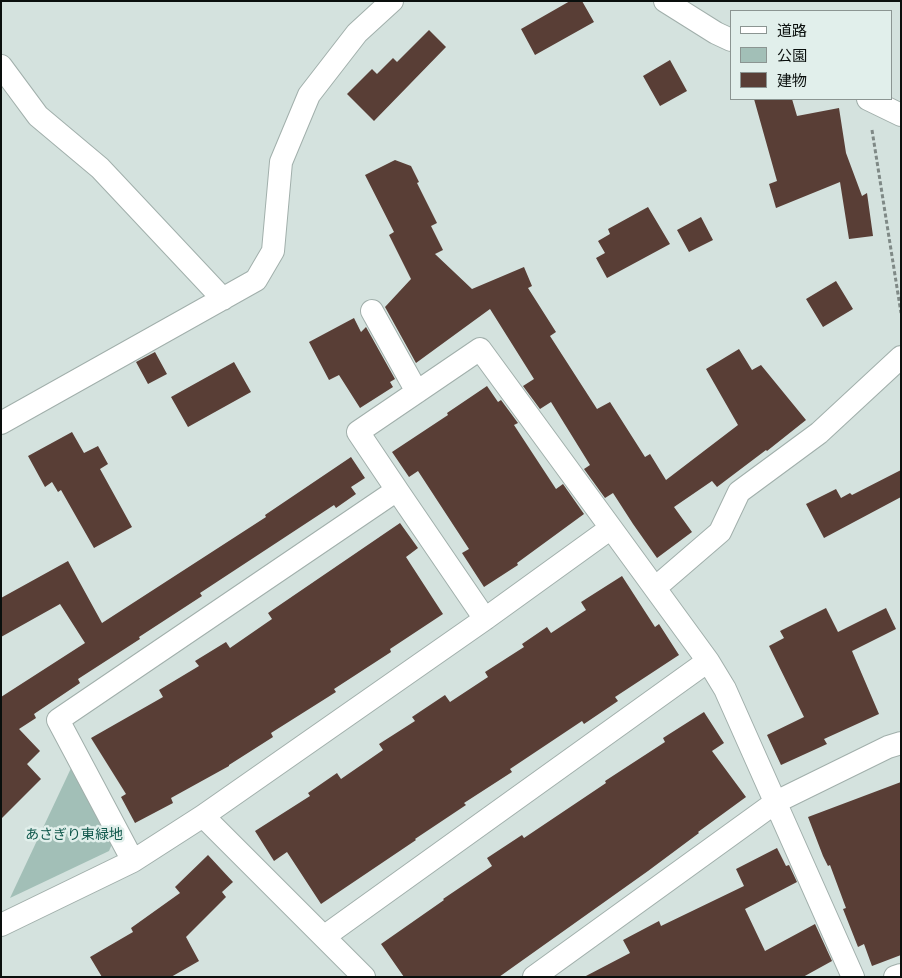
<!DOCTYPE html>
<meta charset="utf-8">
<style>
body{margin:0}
#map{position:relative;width:902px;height:978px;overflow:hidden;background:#d4e2de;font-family:Commissioner,"Noto Sans JP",sans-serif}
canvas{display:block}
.frame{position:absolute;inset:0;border:2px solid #0a0f0d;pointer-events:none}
.legend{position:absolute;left:730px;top:10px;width:162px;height:90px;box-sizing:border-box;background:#e1efeb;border:1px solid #8b9592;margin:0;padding:6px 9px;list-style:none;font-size:15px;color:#0a0f0d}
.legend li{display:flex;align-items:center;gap:10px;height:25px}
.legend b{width:25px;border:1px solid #8b9592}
</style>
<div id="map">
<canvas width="902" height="978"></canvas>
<div class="frame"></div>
<ul class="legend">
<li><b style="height:6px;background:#fff"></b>道路</li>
<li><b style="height:14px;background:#a2bfb7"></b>公園</li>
<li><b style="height:14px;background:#593e36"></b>建物</li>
</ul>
</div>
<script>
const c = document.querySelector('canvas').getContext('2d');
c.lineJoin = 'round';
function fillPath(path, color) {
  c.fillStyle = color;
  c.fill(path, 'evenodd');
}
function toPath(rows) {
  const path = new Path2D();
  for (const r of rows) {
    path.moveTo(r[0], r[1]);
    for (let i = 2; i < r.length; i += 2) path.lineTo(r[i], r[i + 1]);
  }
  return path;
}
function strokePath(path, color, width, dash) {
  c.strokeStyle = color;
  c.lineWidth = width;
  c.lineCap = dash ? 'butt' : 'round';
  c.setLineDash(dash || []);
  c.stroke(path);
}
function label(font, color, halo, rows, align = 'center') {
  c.font = font + ' Commissioner,"Noto Sans JP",sans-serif';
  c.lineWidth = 5;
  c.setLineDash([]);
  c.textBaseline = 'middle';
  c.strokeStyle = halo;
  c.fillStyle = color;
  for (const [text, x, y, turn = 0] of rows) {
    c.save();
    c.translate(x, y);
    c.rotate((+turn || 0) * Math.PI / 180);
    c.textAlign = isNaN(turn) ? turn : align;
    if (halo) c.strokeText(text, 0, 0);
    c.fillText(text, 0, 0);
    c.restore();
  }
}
fillPath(toPath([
 [73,764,113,842,109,851,10,898]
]), '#a2bfb7');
fillPath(toPath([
 [570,1,582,1,594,22,535,55,521,29],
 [429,30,446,47,374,121,347,94,372,69,377,74,393,58,397,62],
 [670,60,687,91,660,106,643,76],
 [754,99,792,99,797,116,839,108,846,153,862,196,867,193,873,236,849,239,840,182,776,208,769,184,777,181],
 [395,160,411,166,419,182,417,183,437,223,431,226,443,250,435,254,472,289,524,267,532,286,528,288,556,332,550,336,597,409,610,402,645,457,650,454,666,480,738,425,706,369,739,349,752,370,761,365,806,420,767,451,766,450,717,487,712,481,674,507,692,532,657,558,633,524,613,493,605,498,584,469,590,465,551,402,540,409,523,386,534,379,490,309,416,363,385,307,411,279,389,235,394,232,365,175],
 [648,207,670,244,607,278,596,258,605,253,598,241,610,234,608,229],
 [701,217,713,240,689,252,677,230],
 [836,281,853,309,823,327,806,299],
 [354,318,361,332,366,327,395,379,390,382,393,387,360,408,339,375,329,380,309,342],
 [155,352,167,374,148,384,136,362],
 [234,362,251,392,188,427,171,397],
 [487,386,498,402,501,400,518,423,514,425,556,489,563,484,584,514,517,563,518,565,484,587,462,553,469,549,418,471,409,477,392,452,448,415,447,413],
 [72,432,84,453,98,446,108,464,100,469,132,527,94,548,61,490,58,492,52,482,45,487,28,456],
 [351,457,365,478,351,487,356,494,336,508,334,505,200,593,202,596,139,637,140,639,78,679,80,683,34,714,36,718,19,729,40,751,27,764,41,779,1,819,1,697,85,643,60,604,1,637,1,598,68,561,102,623,266,517,265,515],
 [901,470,901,497,824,538,806,504,836,489,841,498,850,493,852,495],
 [400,523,418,548,406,557,443,614,390,649,391,652,334,689,336,692,271,733,273,737,229,765,229,766,171,798,173,803,135,823,121,797,126,794,91,738,163,697,159,690,199,666,195,661,226,642,230,648,272,619,268,613],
 [622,576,655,627,659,624,679,655,615,697,618,701,584,724,582,721,510,769,512,772,464,803,466,805,415,839,416,840,321,904,287,852,274,861,255,831,310,796,308,793,337,773,341,779,383,750,379,744,415,721,412,717,445,695,450,702,488,677,485,672,524,647,522,644,547,627,551,633,586,610,581,602],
 [826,608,838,632,886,608,896,629,852,651,879,714,824,739,827,744,781,765,767,735,804,717,769,646,784,638,780,631],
 [704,712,724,743,712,751,746,797,698,832,699,833,648,871,499,977,404,977,381,944,444,900,443,899,492,866,487,858,522,835,524,838,606,783,605,781,665,742,663,738],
 [901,782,901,955,872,966,864,944,858,947,843,909,846,908,830,865,828,866,823,856,808,817],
 [777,848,786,866,789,865,797,882,745,909,765,951,815,924,832,961,803,977,584,977,630,953,623,940,659,921,661,926,744,886,736,869],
 [208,855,233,882,222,892,226,897,186,937,199,961,171,977,102,977,90,957,133,932,131,928,180,893,175,887]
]), '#593e36');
const minor = toPath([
 [665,1,716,33,731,40],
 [1,66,38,116,100,168,223,299],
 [868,99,901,115],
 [372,311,417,392],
 [1,423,256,280,273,251,281,162,309,95,357,33,392,1],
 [397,490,358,432,480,349,611,528],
 [655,588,720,532,739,492,819,433,901,357],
 [203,816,364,977],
 [133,861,58,720,397,490,485,619],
 [1,925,133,861,203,816,485,619,611,528,708,661,725,689,853,977],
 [325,936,708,661],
 [534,977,776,802,888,747,901,743],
 [895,977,901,975]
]);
strokePath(minor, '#a1afab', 24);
strokePath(toPath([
 [872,130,901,313]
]), '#7f8986', 3, [4, 2.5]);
strokePath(minor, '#fff', 22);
label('14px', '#10584c', '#e1efeb', [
 ["あさぎり東緑地",74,834]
]);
</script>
